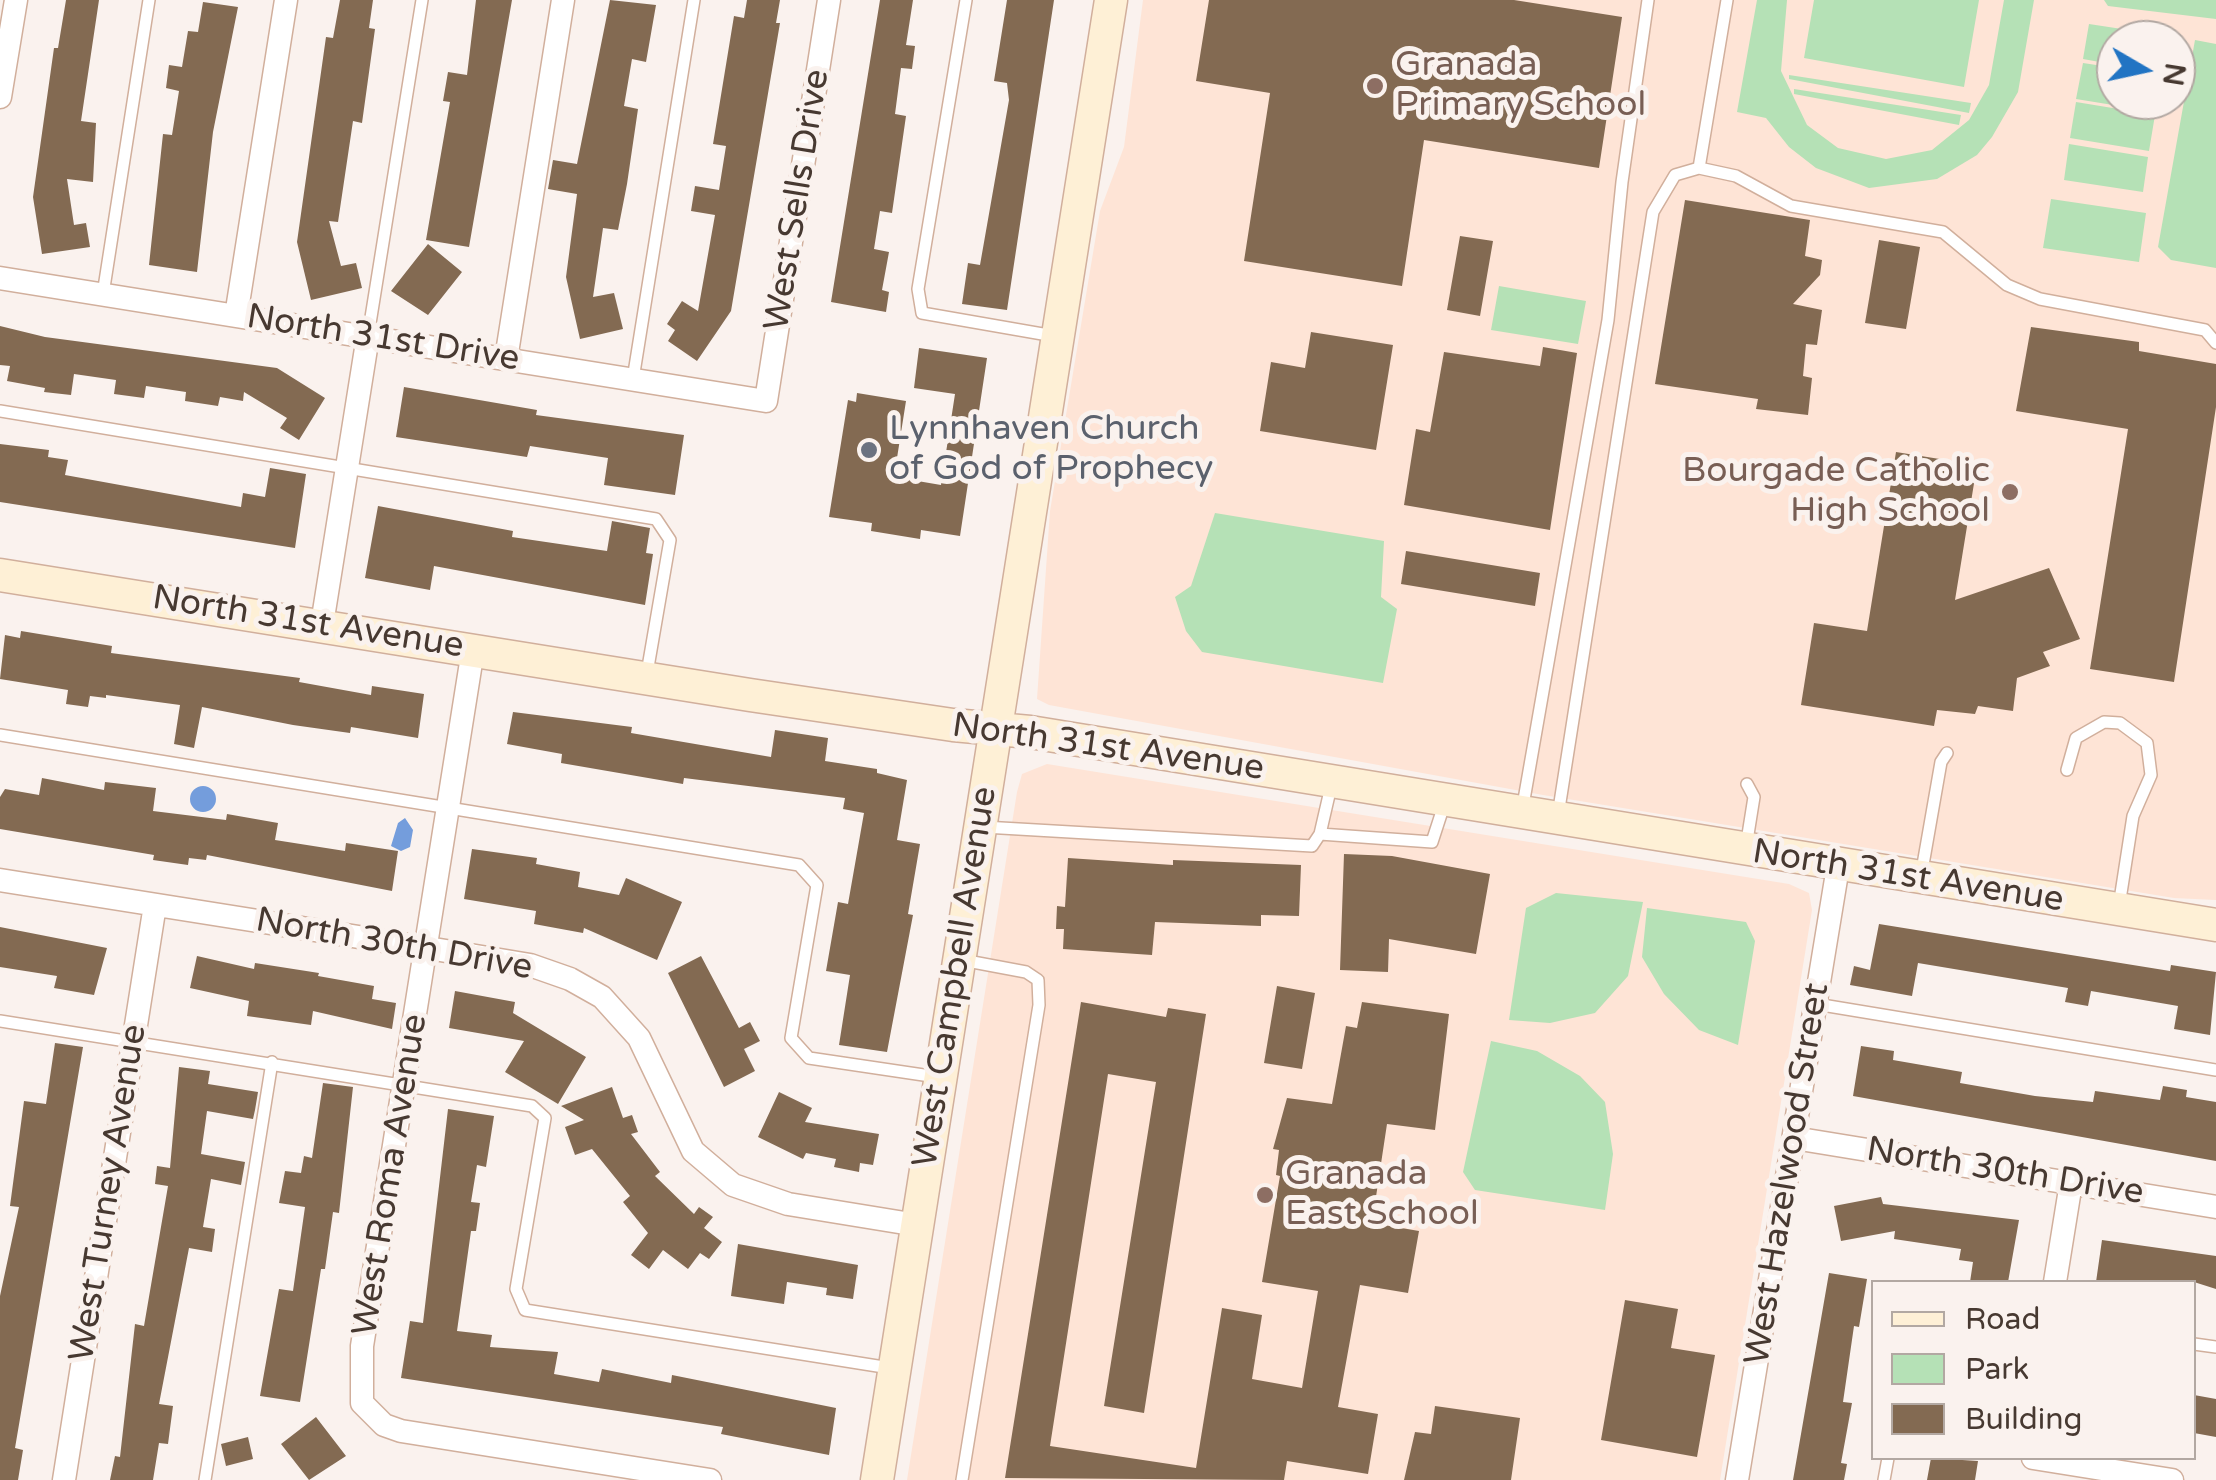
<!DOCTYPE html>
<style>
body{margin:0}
#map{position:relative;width:2216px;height:1480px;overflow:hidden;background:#faf2ee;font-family:"Varela Round",sans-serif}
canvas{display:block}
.legend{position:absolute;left:1871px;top:1280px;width:325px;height:180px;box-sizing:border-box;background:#faf2ee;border:2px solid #b2a8a2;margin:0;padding:12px 18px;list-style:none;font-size:30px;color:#473931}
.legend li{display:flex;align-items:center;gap:20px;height:50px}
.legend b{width:50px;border:2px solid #b2a8a2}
.north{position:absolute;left:2096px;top:20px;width:100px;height:100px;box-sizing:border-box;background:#faf2ee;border:2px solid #b2a8a2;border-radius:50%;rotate:99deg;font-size:28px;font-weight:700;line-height:40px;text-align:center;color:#473931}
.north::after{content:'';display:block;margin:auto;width:35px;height:45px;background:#2174c3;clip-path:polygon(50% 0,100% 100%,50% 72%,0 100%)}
</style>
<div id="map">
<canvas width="2216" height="1480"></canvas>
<ul class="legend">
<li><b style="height:12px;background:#fef0d6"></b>Road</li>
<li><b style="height:28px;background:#b5e1b6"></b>Park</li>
<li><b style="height:28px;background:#836a52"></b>Building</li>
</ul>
<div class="north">N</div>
</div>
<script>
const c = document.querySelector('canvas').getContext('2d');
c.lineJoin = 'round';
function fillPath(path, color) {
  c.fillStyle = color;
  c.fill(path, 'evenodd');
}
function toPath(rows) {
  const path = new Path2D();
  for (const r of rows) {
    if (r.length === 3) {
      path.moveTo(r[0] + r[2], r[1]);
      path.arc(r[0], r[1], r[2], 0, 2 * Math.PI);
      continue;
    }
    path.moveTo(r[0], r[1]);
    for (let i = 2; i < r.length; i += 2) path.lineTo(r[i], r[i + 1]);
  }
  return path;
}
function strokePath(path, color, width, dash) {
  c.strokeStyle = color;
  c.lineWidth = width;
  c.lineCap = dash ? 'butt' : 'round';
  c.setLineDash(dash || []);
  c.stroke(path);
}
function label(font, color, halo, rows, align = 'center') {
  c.font = font + ' "Varela Round",sans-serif';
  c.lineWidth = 10;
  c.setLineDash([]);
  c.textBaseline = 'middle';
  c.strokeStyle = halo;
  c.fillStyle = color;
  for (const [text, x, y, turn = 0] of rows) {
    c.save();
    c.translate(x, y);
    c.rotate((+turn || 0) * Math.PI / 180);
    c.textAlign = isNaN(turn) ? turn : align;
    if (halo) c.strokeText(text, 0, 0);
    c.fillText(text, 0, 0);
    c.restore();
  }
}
fillPath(toPath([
 [1143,0,2216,0,2216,900,2174,898,1543,795,1049,705,1037,699,1050,511,1100,211,1124,147],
 [2116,40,2176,40,2176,100,2116,100],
 [1047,764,1789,884,1809,893,1812,910,1720,1480,907,1480,1017,792,1022,774]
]), '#fee4d6');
fillPath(toPath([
 [1757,0,1787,0,1781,71,1807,125,1838,148,1886,159,1932,150,1969,120,1989,85,2004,0,2034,0,2018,92,1992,137,1977,155,1937,179,1869,188,1816,168,1789,147,1766,118,1737,112],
 [1814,0,1979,0,1964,87,1804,58],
 [2104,0,2216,0,2216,19,2108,6],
 [2089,24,2168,36,2168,40,2116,40,2116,65,2083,59],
 [2195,40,2216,44,2216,268,2171,260,2158,247],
 [2083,63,2116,68,2116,100,2157,100,2156,112,2076,99],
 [1789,75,1971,103,1969,113,1789,79],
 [1794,89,1961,115,1959,125,1794,94],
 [2076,102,2155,115,2149,151,2070,138],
 [2069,144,2148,157,2143,192,2064,180],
 [2051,199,2146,213,2139,262,2043,248],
 [1499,286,1586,301,1578,344,1491,330],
 [1215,513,1384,541,1381,597,1397,609,1383,683,1202,652,1186,631,1175,597,1191,586],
 [1556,893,1643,902,1628,976,1595,1013,1550,1023,1509,1020,1526,908],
 [1647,908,1746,922,1755,941,1738,1045,1699,1030,1664,994,1642,957],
 [1491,1041,1537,1051,1580,1076,1605,1102,1613,1154,1605,1210,1475,1190,1463,1172]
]), '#b5e1b6');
fillPath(toPath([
 [203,799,13],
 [405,818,413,830,410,847,401,851,391,846,398,823]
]), '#749ddc');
fillPath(toPath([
 [66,0,99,0,81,121,96,123,93,182,67,179,74,225,86,223,90,247,42,254,33,197,54,48,58,48],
 [340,0,373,0,369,28,375,29,362,123,353,121,338,222,329,221,341,266,356,263,362,288,311,300,297,242,326,37,333,38],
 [476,0,512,0,469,247,426,240,450,102,443,101,448,72,467,75],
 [610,0,656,5,646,62,632,59,624,106,638,109,627,184,618,230,603,228,593,297,614,293,623,329,580,339,566,277,577,194,548,189,553,160,577,164],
 [747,0,780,0,776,23,780,23,731,311,697,361,668,341,675,330,667,324,682,301,698,311,715,215,691,211,695,186,719,190,726,146,713,144,734,16,744,18],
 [880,0,913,0,906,45,915,46,912,69,901,68,895,114,906,116,892,213,880,211,874,249,889,252,882,290,889,292,886,312,831,302],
 [1007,0,1054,0,1007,310,962,304,968,263,980,265,1009,100,1007,83,994,81],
 [1209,0,1514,0,1622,17,1599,168,1424,140,1402,286,1244,261,1270,93,1196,81],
 [203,2,238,7,213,132,197,272,149,265,163,134,172,135,179,91,166,88,169,65,182,67,188,31,198,32],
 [1685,200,1810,220,1805,256,1822,260,1820,275,1793,304,1822,310,1817,345,1806,344,1803,376,1812,378,1808,415,1756,409,1758,399,1655,384],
 [1460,236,1493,241,1480,316,1447,310],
 [1879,240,1920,247,1906,329,1865,323],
 [428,244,462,272,428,315,391,291],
 [0,326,45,337,277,368,325,398,299,440,280,428,287,418,244,392,243,401,220,397,218,406,185,401,186,392,146,386,144,398,114,394,116,380,74,374,71,395,44,392,45,388,7,381,10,366,0,365],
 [2031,327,2139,342,2139,351,2216,364,2216,407,2174,682,2090,669,2128,429,2016,411],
 [1311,332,1393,345,1376,450,1260,431,1271,362,1305,368],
 [1543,347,1577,353,1550,530,1404,505,1416,429,1430,432,1444,352,1540,366],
 [919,348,987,358,960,536,921,530,920,539,871,531,872,523,829,517,848,400,856,402,857,393,906,401,894,477,941,485,955,394,914,388],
 [404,387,537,410,536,415,684,435,675,495,604,485,608,458,530,446,527,457,396,437],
 [0,444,49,450,48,457,68,460,65,475,241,507,243,493,265,497,270,468,306,474,295,548,0,502],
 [1896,452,1977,465,1955,600,2049,568,2080,639,2043,652,2050,666,2017,678,2013,711,1978,706,1975,714,1937,710,1934,726,1801,705,1814,623,1867,631],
 [378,506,513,531,512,537,607,551,612,521,650,528,646,553,653,554,645,605,434,566,430,590,365,578],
 [1406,551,1540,573,1535,606,1401,584],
 [21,631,112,646,111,653,300,678,299,682,371,695,372,686,424,694,418,738,351,727,350,733,293,725,202,707,194,748,174,744,180,705,106,695,106,698,90,696,88,707,66,704,68,690,0,679,5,635,20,638],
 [513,712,632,727,631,733,771,757,775,730,828,738,825,761,877,769,877,773,907,780,897,840,920,844,908,914,913,915,887,1052,839,1045,850,975,826,971,838,902,848,904,864,813,843,809,845,798,684,778,683,784,561,763,562,754,507,744],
 [42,778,104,790,105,782,156,788,153,811,226,820,227,814,278,823,275,840,345,851,346,843,398,851,392,891,207,855,206,860,189,858,188,865,153,860,154,855,0,829,0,797,5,789,39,795],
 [472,849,537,858,536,864,580,872,578,887,619,895,626,878,682,902,657,960,584,928,583,933,534,924,536,911,464,899],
 [1344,854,1392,856,1490,874,1476,954,1389,939,1388,972,1340,970],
 [1068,858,1173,865,1173,860,1301,865,1299,916,1261,915,1261,926,1155,922,1152,955,1063,949,1064,929,1056,929,1057,906,1065,907],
 [1879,924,2170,971,2171,965,2216,972,2210,1035,2174,1029,2178,1006,2091,991,2088,1006,2065,1002,2068,988,1918,963,1912,996,1850,985,1854,966,1870,970],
 [0,927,107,948,94,995,54,988,57,976,0,967],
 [197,956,254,969,255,963,319,973,318,976,374,986,372,999,396,1003,392,1029,313,1011,311,1025,247,1016,249,1001,190,988],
 [701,956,739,1028,750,1022,760,1041,744,1049,755,1071,724,1087,668,973],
 [1277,986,1315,993,1302,1069,1264,1063],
 [455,991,515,1002,513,1013,586,1057,558,1104,505,1072,524,1041,449,1028],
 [1081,1002,1166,1017,1168,1008,1206,1014,1144,1413,1104,1406,1156,1082,1108,1074,1050,1446,1196,1468,1222,1308,1262,1315,1252,1379,1302,1388,1318,1291,1262,1282,1280,1176,1276,1175,1279,1150,1273,1149,1287,1098,1332,1104,1346,1026,1357,1028,1362,1002,1449,1014,1435,1130,1387,1124,1372,1223,1419,1231,1408,1293,1360,1285,1338,1407,1378,1414,1368,1474,1287,1461,1284,1480,1005,1478],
 [55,1043,83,1047,15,1448,23,1450,18,1480,0,1480,0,1296,19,1207,10,1206,24,1101,46,1104],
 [1861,1046,1894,1051,1893,1060,1962,1072,1960,1083,2035,1096,2093,1102,2095,1091,2160,1100,2163,1086,2187,1090,2186,1097,2216,1102,2216,1161,1853,1096],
 [179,1067,210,1071,208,1084,258,1092,255,1110,253,1119,207,1111,201,1154,245,1162,241,1185,211,1179,203,1227,215,1229,212,1252,189,1248,159,1404,173,1406,168,1444,159,1443,153,1480,110,1480,115,1456,120,1457,135,1324,144,1326,168,1186,155,1184,157,1166,170,1168],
 [323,1083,353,1087,339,1213,333,1212,325,1269,321,1269,300,1402,260,1396,279,1289,293,1291,305,1207,279,1203,285,1171,301,1173,304,1156,312,1158],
 [612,1087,623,1118,632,1115,638,1132,631,1134,660,1172,655,1176,694,1214,699,1207,713,1217,704,1228,722,1242,709,1259,700,1253,688,1269,663,1250,649,1269,631,1255,648,1233,623,1202,630,1196,592,1149,575,1155,565,1127,584,1120,561,1106],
 [779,1092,812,1108,805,1122,879,1134,873,1165,860,1163,859,1172,834,1167,836,1159,806,1153,803,1159,758,1137],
 [448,1109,494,1116,486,1167,477,1165,471,1202,480,1203,476,1231,471,1231,457,1331,492,1335,490,1347,558,1352,554,1374,599,1382,602,1369,671,1383,672,1375,836,1408,829,1455,721,1434,723,1427,401,1378,410,1321,423,1323],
 [1881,1197,1883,1204,2019,1220,2008,1282,1970,1282,1973,1262,1959,1260,1961,1249,1894,1239,1895,1231,1841,1241,1834,1206],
 [2102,1240,2216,1256,2216,1289,2194,1282,2096,1282],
 [738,1244,858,1265,853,1299,826,1295,827,1288,787,1282,784,1304,731,1296],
 [1829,1273,1867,1279,1859,1327,1854,1326,1843,1402,1852,1403,1841,1463,1847,1464,1844,1480,1793,1480],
 [1625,1300,1678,1309,1671,1348,1715,1355,1697,1457,1601,1440],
 [2194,1395,2216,1399,2216,1437,2194,1433],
 [1435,1406,1520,1418,1511,1480,1404,1480,1415,1432,1431,1434],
 [316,1417,346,1456,309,1480,281,1444],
 [248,1437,253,1459,226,1466,221,1444],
 [1931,1458,1978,1461,1975,1480,1927,1480]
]), '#836a52');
const lane = toPath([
 [966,0,918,289,922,313,1054,336],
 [1699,168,1727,0],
 [103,294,149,0],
 [368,336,422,0],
 [633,379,694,0],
 [0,411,656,519,670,540,647,673],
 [0,735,799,865,817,885,791,1038,809,1058,937,1077],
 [2067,770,2076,738,2104,722,2120,723,2147,743,2151,775,2133,816,2119,906],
 [1522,811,1608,320,1622,182,1648,0],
 [1558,815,1653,212,1675,175,1699,168,1736,176,1791,206,1943,232,2007,285,2040,299,2205,330,2216,343],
 [984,827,1312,846,1320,834,1332,782],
 [1320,834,1432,842,1445,802],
 [1746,847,1754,797,1747,784],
 [1921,876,1941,762,1947,753],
 [962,960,1026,972,1038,980,1039,1005,962,1480],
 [1816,1004,2216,1070],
 [0,1021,532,1106,545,1118,516,1289,525,1310,890,1368],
 [2194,1344,2216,1347],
 [205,1480,272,1062],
 [1884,1480,1888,1458]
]);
const street = toPath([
 [0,97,16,0],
 [0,278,766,401,829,0],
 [236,316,286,0],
 [506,359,563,0],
 [322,624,368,336],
 [473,650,362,1346,362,1403,384,1425,401,1431,710,1480],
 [0,880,428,948,530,965,570,979,602,997,639,1038,693,1151,733,1185,788,1204,917,1225],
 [1794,1138,2216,1207],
 [2055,1282,2071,1183],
 [2033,1458,2172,1480],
 [64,1480,155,905],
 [1737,1480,1838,867]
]);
const secondary = toPath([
 [0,575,750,695,953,725,1030,732,2216,925],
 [877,1480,1111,0]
]);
strokePath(lane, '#d1af9c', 14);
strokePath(street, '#d1af9c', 25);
strokePath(secondary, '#d1af9c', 35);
strokePath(lane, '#fff', 11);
strokePath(street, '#fff', 22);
strokePath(secondary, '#fef0d6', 32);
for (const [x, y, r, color] of [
 [1375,86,10,"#8d6e63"],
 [869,450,10,"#6b7280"],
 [2010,492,10,"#8d6e63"],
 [1265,1195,10,"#8d6e63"]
]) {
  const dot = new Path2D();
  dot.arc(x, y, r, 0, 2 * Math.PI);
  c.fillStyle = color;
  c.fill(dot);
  strokePath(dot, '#faf2ee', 4);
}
label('35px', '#785e54', '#faf2ee', [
 ["Granada",1395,66],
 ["Primary School",1395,106],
 ["Bourgade Catholic",1990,472,"right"],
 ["High School",1990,512,"right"],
 ["Granada",1285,1175],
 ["East School",1285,1215]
], 'left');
label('35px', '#473931', '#faf2ee', [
 ["West Sells Drive",798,200,-81],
 ["North 31st Drive",383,339,9],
 ["North 31st Avenue",308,623,9],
 ["North 31st Avenue",1108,748,8],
 ["North 31st Avenue",1908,877,9],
 ["North 30th Drive",394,945,10],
 ["West Campbell Avenue",956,977,-81],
 ["North 30th Drive",2005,1172,9],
 ["West Hazelwood Street",1788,1174,-81],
 ["West Roma Avenue",391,1175,-81],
 ["West Turney Avenue",109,1193,-81]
]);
label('35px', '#5b616d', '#faf2ee', [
 ["Lynnhaven Church",889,430],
 ["of God of Prophecy",889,470]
], 'left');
</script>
